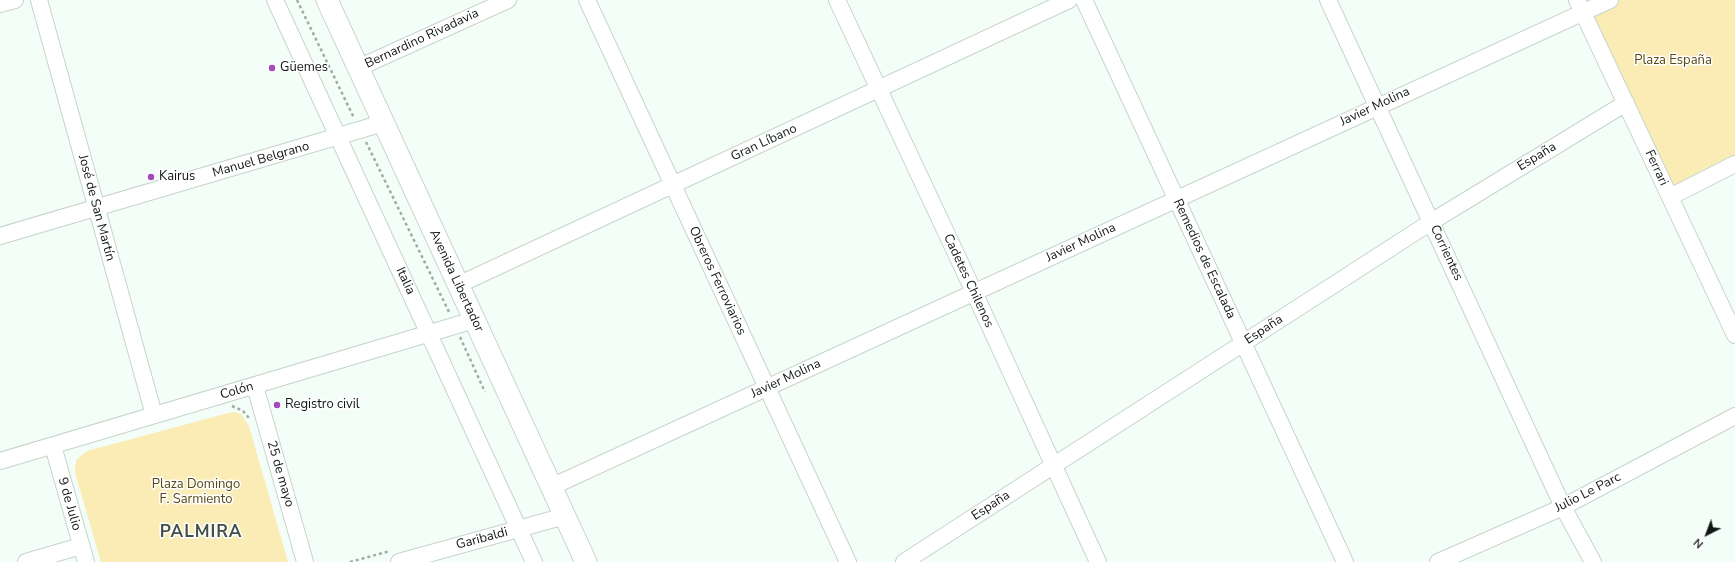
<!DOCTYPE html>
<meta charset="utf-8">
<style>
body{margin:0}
#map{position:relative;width:1735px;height:562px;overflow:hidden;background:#f4fef8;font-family:"Nunito Sans",sans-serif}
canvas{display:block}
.north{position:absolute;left:1687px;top:514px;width:40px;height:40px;-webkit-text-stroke:3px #fff;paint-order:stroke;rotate:222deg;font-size:11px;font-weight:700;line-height:16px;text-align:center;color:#111714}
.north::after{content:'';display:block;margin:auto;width:14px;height:18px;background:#111714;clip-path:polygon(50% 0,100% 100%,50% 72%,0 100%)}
</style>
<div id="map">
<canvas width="1735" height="562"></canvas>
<div class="north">N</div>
</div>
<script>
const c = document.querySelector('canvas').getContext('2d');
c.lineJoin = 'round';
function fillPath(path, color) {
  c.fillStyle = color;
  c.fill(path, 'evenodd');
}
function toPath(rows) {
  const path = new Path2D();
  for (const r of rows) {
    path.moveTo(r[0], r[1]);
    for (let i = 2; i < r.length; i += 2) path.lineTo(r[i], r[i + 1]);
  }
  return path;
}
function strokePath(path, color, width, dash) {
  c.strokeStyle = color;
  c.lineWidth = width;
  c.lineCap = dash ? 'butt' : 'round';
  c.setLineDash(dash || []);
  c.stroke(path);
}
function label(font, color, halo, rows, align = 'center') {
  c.font = font + ' "Nunito Sans",sans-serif';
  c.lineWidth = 3;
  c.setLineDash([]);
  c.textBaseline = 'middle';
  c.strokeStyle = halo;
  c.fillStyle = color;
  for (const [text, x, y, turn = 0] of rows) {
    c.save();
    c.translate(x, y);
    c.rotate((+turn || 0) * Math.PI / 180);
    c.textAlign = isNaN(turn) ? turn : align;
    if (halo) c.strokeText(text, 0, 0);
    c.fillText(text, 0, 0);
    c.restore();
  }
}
fillPath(toPath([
 [1610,0,1735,0,1735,164,1670,197,1583,13],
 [235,412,241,414,249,426,288,562,101,562,75,473,75,466,77,459,87,451,228,413]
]), '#faecb4');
const minor = toPath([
 [39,0,154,415],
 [275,0,534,562],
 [587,0,848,562],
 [837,0,974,292,1098,562],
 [1084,0,1345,562],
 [1328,0,1563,507,1593,562],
 [1577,0,1735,335],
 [0,4,15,0],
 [358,68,508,0],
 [1670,197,1735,164],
 [0,236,383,123],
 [458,285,1069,0],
 [255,386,305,562],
 [53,446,86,562],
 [0,461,474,320],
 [551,487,1610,0],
 [26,562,81,546],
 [399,562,565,516],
 [904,562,1431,222,1626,103],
 [1438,562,1563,507,1735,416]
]);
const major = toPath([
 [327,0,586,562]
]);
strokePath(minor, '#c5d5cb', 18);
strokePath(major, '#c5d5cb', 23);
strokePath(toPath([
 [297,0,354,118],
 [366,142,450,314],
 [460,337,485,392],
 [232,406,243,411,249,418],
 [350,562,390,551]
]), '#a3aba6', 2.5, [3, 3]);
strokePath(minor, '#fff', 16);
strokePath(major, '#fff', 21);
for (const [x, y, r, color] of [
 [272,68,4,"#a34bb8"],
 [151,177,4,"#a34bb8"],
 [277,405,4,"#a34bb8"]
]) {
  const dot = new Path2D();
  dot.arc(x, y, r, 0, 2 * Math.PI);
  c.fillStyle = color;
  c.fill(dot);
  strokePath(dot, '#fff', 1.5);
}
label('13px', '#111714', '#fff', [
 ["Bernardino Rivadavia",422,39,-25],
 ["Javier Molina",1375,107,-25],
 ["Gran Líbano",764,143,-25],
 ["España",1537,157,-31],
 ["Manuel Belgrano",261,160,-16],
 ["Ferrari",1656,168,65],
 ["José de San Martín",96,208,75],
 ["Javier Molina",1081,243,-25],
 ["Corrientes",1446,253,65],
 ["Remedios de Escalada",1204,259,65],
 ["Italia",405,281,65],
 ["Avenida Libertador",456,281,65],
 ["Obreros Ferroviarios",717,281,65],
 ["Cadetes Chilenos",968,281,65],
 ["España",1264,330,-33],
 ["Javier Molina",786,379,-25],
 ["Colón",237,391,-16],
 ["25 de mayo",280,474,74],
 ["Julio Le Parc",1588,493,-27],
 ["9 de Julio",69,504,74],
 ["España",991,506,-33],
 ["Garibaldi",482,539,-15]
]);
label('13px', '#564915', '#fff', [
 ["Plaza España",1673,61],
 ["Plaza Domingo",196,485],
 ["F. Sarmiento",196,500]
]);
label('13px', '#111714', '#fff', [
 ["Güemes",280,68],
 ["Kairus",159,177],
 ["Registro civil",285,405]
], 'left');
c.letterSpacing = '1px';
label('bold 17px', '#435048', '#fff', [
 ["PALMIRA",201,533]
]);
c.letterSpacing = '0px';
</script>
